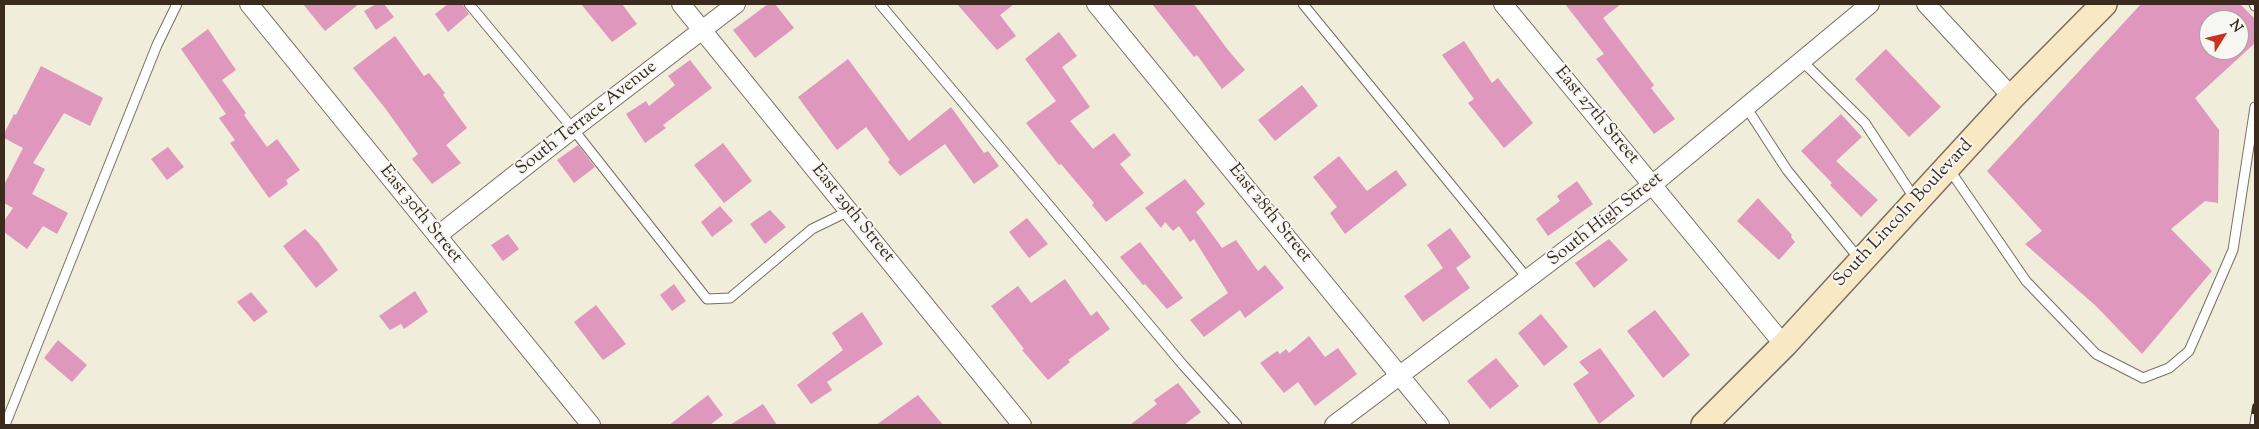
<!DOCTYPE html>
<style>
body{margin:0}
#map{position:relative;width:2259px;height:429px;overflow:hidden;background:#f0eddb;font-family:"Sorts Mill Goudy",serif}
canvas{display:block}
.frame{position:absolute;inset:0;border:5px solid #3b2a1e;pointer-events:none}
.north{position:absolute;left:2199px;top:10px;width:50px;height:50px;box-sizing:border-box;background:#f6f6f2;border:1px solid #aba49d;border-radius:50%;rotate:54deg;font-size:14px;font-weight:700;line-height:20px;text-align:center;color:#3b2a1e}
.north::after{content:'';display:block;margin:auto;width:18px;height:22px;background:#c8321e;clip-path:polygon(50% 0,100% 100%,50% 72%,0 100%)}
</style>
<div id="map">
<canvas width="2259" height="429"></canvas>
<div class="frame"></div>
<div class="north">N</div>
</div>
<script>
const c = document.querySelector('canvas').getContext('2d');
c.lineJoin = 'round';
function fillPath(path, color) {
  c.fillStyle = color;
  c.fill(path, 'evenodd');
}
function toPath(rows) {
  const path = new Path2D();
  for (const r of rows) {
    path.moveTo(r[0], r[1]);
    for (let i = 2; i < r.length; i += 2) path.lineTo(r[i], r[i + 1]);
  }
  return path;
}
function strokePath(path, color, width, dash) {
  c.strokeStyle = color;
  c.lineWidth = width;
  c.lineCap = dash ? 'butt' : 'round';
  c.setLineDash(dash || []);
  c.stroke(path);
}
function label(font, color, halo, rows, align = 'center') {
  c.font = font + ' "Sorts Mill Goudy",serif';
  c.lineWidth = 4;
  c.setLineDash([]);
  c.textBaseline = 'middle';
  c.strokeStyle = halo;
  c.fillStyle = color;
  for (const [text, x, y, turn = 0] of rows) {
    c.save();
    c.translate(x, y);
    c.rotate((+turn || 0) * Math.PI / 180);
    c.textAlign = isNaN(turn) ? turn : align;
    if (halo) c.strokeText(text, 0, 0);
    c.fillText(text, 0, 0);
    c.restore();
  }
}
fillPath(toPath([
 [303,4,359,4,325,31],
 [376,4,384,4,394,17,376,30,364,11],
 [448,4,462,4,469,14,448,32,435,14],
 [581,4,622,4,637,24,612,42],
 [768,4,775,4,794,28,755,58,733,30],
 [957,4,1014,4,1000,15,1016,36,997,50],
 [1152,4,1194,4,1228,50,1245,70,1222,89,1197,55,1194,57],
 [1565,4,1621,4,1603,18,1654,85,1651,88,1675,119,1654,134,1596,59,1604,54],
 [2141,4,2240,4,2255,19,2255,43,2195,98,2219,130,2218,203,2205,201,2171,229,2212,271,2142,354,2096,306,2025,244,2042,231,1987,171],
 [2209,20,2239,20,2239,50,2209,50],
 [208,29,236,70,222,80,246,113,244,115,267,147,277,139,300,170,286,180,288,184,269,198,230,143,235,140,219,118,226,114,181,49],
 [1059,32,1077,56,1062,67,1090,107,1070,121,1093,149,1114,133,1131,155,1120,164,1144,193,1106,222,1092,205,1094,203,1061,164,1059,165,1026,123,1056,101,1025,59],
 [395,36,424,76,429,73,445,93,443,95,467,128,446,145,461,163,432,184,412,159,418,154,385,108,353,68],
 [1464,41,1492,83,1498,78,1533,123,1504,148,1468,103,1474,99,1442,55],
 [1886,49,1941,107,1909,137,1855,79],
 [848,59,909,141,951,107,984,153,988,151,999,166,974,184,945,144,900,176,888,162,890,160,866,127,837,150,798,97],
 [690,60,712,88,663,125,666,128,645,143,626,114,646,101,649,106,675,85,668,76],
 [41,66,103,98,90,126,64,113,33,163,45,169,32,194,68,213,57,234,43,226,27,249,4,232,4,221,13,208,4,203,4,185,23,148,4,138,4,134,14,114,16,115],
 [1302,85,1318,106,1275,141,1258,120],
 [1841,114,1862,137,1836,161,1878,200,1861,217,1830,185,1832,183,1801,151],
 [723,143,752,181,724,203,694,165],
 [578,145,595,167,574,183,557,160],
 [168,147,184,167,167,180,151,159],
 [1339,156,1367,191,1396,170,1407,185,1345,234,1330,213,1337,207,1313,177],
 [1185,179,1205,204,1196,212,1222,248,1236,240,1258,271,1265,265,1284,288,1245,318,1240,310,1204,337,1190,320,1228,293,1194,239,1190,242,1179,226,1173,231,1165,222,1161,228,1145,208],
 [1577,181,1593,204,1548,236,1536,219,1560,201,1557,196],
 [1758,198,1792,235,1791,237,1795,242,1779,260,1737,221],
 [720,206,733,221,712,237,701,222],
 [770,210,786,227,765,244,750,224],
 [1027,218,1048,244,1029,258,1009,232],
 [1450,228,1471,257,1456,268,1470,288,1423,322,1404,296,1443,268,1427,245],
 [305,229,318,242,338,270,316,288,283,246],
 [508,234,519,249,503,261,491,245],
 [1609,239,1628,260,1594,288,1575,263],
 [1140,242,1183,298,1167,309,1145,284,1143,285,1120,257],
 [1065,279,1091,316,1097,311,1110,329,1068,360,1070,362,1048,380,1022,350,1024,349,991,306,1018,286,1031,303],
 [674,284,686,301,672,311,660,295],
 [415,291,428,312,404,329,401,324,390,330,379,316],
 [251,292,268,312,254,322,237,302],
 [596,305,626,344,603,360,574,322],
 [1655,310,1690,355,1663,378,1627,331],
 [862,312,883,344,827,382,832,390,811,404,797,385,843,350,832,333],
 [1541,314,1568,347,1544,366,1518,333],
 [1309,336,1325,357,1338,348,1357,374,1315,406,1298,382,1284,393,1260,363,1277,351,1280,354,1286,349,1289,353],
 [58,340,87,365,72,382,44,358],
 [1600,348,1635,396,1599,424,1573,384,1589,373,1579,362],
 [1496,358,1519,386,1490,409,1467,381],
 [1178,383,1201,412,1184,425,1130,425,1157,404,1154,400],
 [708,395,723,415,710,425,669,425],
 [918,395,943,425,876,425],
 [763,404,777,425,730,425]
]), '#df97bd');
const lane = toPath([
 [469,4,573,129,707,299,730,298,812,229,849,211],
 [880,4,1183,365,1237,425],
 [1303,4,1528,279],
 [2254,4,2255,6],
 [1802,61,1865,123,1915,199],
 [1746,107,1787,170,1861,261],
 [1949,169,2026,281,2096,354,2143,378,2169,368,2189,351,2233,250,2255,107],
 [5,425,157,45,177,4]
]);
const street = toPath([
 [249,4,591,425],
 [681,4,1022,425],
 [1096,4,1440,425],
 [1503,4,1784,345],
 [1926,4,2012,97],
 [437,236,573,129,736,4],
 [1334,425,1652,185,1870,4]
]);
const secondary = toPath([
 [1704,425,1784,345,2012,97,2104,4]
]);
strokePath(lane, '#7a6e60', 11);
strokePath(street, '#7a6e60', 20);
strokePath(secondary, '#7a6e60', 28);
strokePath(lane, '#fff', 9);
strokePath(street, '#fff', 18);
strokePath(secondary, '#f8e8c3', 25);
const rail = toPath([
 [2252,425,2255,406]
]);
strokePath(rail, '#3b2a1e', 5.5);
strokePath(rail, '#f6f6f2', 4, [11]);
label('18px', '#3b2a1e', '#f6f6f2', [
 ["East 27th Street",1596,116,50],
 ["South Terrace Avenue",587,119,-38],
 ["East 29th Street",852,214,51],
 ["East 28th Street",1269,214,51],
 ["South Lincoln Boulevard",1904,214,-47],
 ["East 30th Street",420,215,51],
 ["South High Street",1606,220,-38]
]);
</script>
